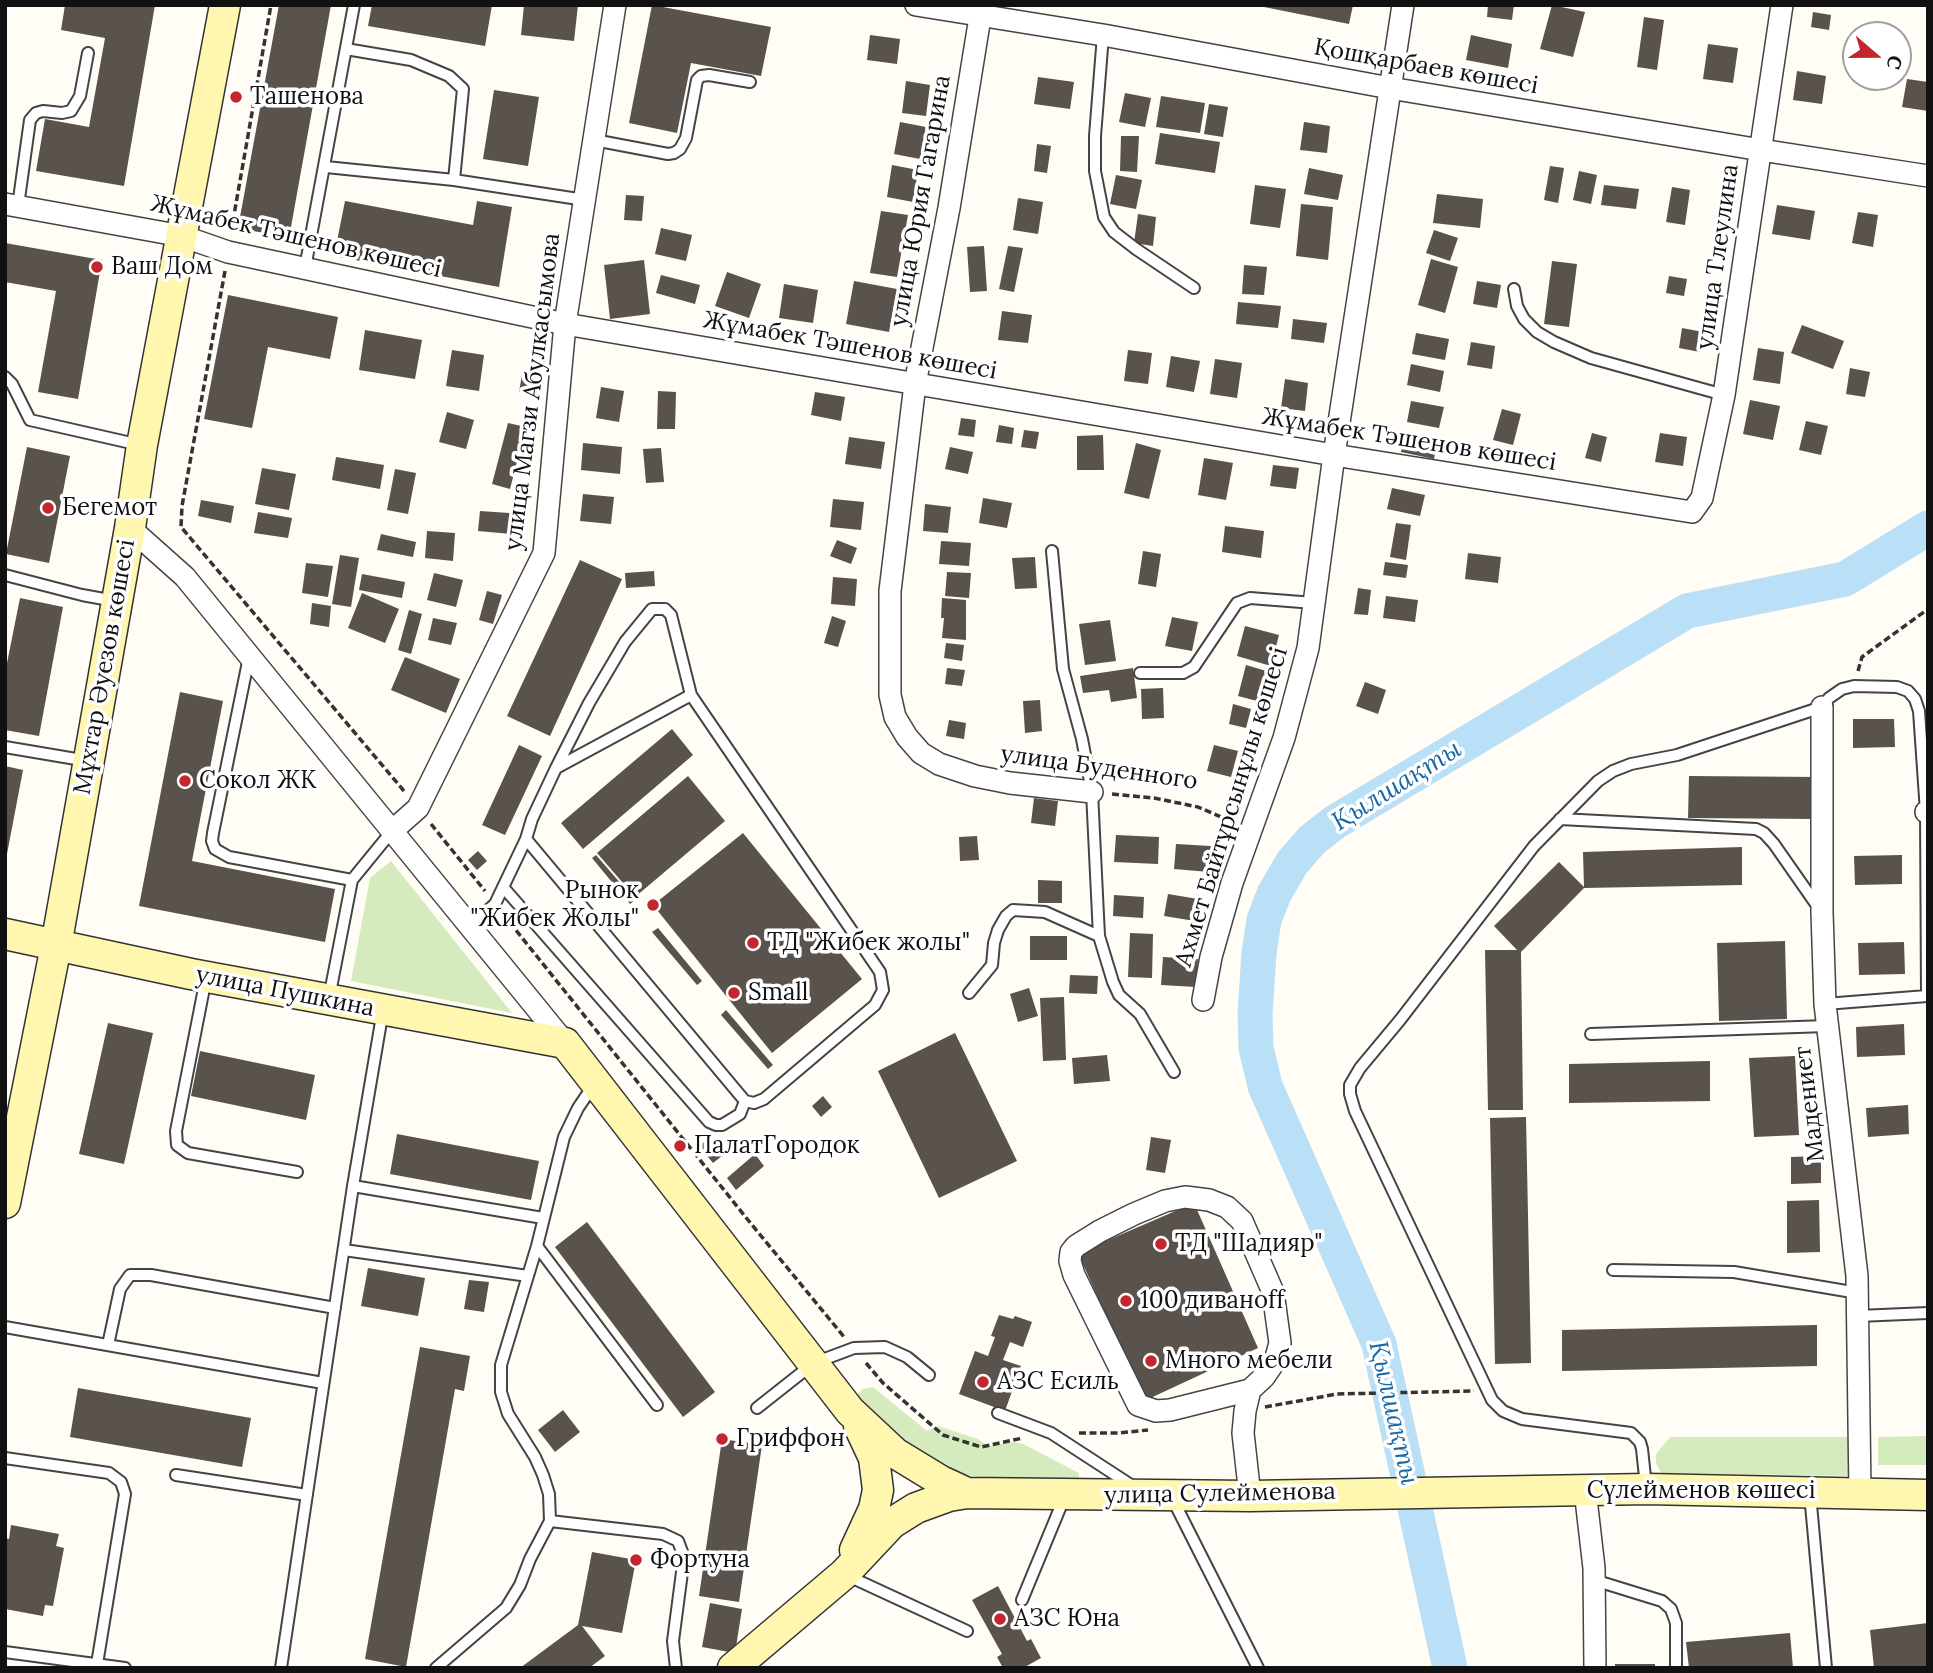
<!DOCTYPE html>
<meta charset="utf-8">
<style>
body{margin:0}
#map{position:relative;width:1933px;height:1673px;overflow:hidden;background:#fffdf5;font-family:Lora,serif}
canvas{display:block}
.frame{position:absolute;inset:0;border:7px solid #111;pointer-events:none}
.north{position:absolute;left:1842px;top:21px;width:70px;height:70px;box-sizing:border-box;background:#fff;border:2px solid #a0a0a0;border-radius:50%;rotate:110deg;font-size:19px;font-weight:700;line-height:28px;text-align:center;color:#111}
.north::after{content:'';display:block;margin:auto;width:24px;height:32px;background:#c4262e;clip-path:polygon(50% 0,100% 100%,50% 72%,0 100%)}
</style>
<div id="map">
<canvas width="1933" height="1673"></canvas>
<div class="frame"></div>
<div class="north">С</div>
</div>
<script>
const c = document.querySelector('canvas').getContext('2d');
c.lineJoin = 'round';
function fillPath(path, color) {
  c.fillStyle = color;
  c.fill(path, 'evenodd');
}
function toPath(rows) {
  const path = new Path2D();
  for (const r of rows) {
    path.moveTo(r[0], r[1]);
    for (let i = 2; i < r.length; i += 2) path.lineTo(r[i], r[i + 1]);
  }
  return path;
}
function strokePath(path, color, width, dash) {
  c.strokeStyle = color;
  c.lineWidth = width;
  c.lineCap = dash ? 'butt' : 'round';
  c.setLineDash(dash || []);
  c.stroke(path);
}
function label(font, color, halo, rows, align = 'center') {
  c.font = font + ' Lora,serif';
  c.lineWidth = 7;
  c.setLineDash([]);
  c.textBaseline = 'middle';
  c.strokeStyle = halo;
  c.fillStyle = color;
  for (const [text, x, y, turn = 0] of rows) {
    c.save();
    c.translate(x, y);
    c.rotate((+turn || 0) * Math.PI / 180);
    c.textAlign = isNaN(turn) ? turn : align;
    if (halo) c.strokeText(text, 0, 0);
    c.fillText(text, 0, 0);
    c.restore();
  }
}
fillPath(toPath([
 [391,861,512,1013,351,981,370,878],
 [873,1387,927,1431,938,1426,978,1439,988,1446,1014,1442,1023,1444,1079,1473,1078,1485,993,1480,964,1474,938,1464,908,1446,877,1419,857,1395,862,1389],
 [1928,1436,1928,1465,1878,1465,1878,1437],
 [1670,1437,1850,1437,1851,1476,1661,1473,1656,1463,1656,1454]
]), '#d5ebbd');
strokePath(toPath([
 [1450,1668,1379,1344,1265,1086,1256,1048,1255,1014,1259,953,1264,920,1274,894,1292,863,1312,840,1335,822,1687,611,1845,579,1928,528]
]), '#b9e0f7', 35);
fillPath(toPath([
 [65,5,155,5,124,186,36,171,45,119,89,127,105,38,61,30],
 [279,5,331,5,289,238,238,228],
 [372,5,492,5,485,46,368,26],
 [524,5,578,5,574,41,521,35],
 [652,5,771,27,761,76,691,63,677,133,629,123],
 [1254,5,1353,5,1349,24],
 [1488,5,1514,5,1512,20,1487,17],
 [1552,5,1585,12,1573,57,1540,49],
 [1813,12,1831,15,1829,30,1811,27],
 [1644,17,1664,20,1657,70,1637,67],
 [870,35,900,39,897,64,867,60],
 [1471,35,1512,44,1508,68,1466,60],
 [1708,44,1738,48,1733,83,1703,79],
 [1797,71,1826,76,1822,104,1793,100],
 [1038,77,1074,82,1070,109,1034,104],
 [1907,79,1928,82,1928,111,1902,107],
 [906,81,930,85,926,116,902,113],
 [494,90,539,97,528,166,483,159],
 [1125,93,1151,98,1145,127,1119,122],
 [1161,96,1205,103,1200,133,1156,127],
 [1209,104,1228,107,1223,137,1204,134],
 [900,122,926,127,920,159,894,154],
 [1304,122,1330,126,1327,153,1300,150],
 [1160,133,1220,142,1215,173,1155,164],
 [1121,136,1139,136,1137,172,1120,171],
 [1037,144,1051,146,1047,173,1034,171],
 [892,165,918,170,913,202,887,197],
 [1550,166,1564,168,1558,203,1544,200],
 [1309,168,1343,175,1338,200,1304,194],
 [1579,171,1597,175,1591,204,1573,200],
 [1116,175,1142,180,1136,209,1110,204],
 [1255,185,1286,189,1280,228,1250,224],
 [1604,185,1639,189,1636,209,1601,205],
 [1672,187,1690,190,1685,225,1666,222],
 [1437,194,1483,199,1480,228,1433,223],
 [626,195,644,196,642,221,624,220],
 [1018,198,1043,202,1038,234,1013,230],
 [345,201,473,225,477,201,512,207,499,287,334,256],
 [1301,204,1333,207,1328,260,1296,256],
 [1777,205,1815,211,1810,240,1772,234],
 [881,211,908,215,897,277,870,273],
 [1858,212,1878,215,1873,247,1852,243],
 [1138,214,1156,217,1153,246,1134,243],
 [661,228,692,235,686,261,655,254],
 [1434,230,1458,238,1450,261,1426,253],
 [5,243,102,260,78,399,38,392,56,291,5,282],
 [984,246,987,291,970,292,967,247],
 [1008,246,1023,248,1014,292,999,289],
 [1431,259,1458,267,1445,313,1418,305],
 [644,260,650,314,610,319,604,265],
 [1552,261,1577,264,1569,327,1544,324],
 [1244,265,1267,267,1264,295,1242,294],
 [727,272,761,284,749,318,715,306],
 [661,275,700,285,695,304,656,293],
 [1669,276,1687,279,1684,296,1666,293],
 [854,281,897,289,889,332,846,324],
 [1477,281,1501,285,1497,308,1473,304],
 [784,284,818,290,813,323,779,318],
 [228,295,338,317,330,359,268,347,252,428,204,419],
 [1238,302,1281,306,1278,328,1236,324],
 [1002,311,1032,315,1028,343,998,340],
 [1293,319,1327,323,1324,343,1291,339],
 [1802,325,1844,341,1833,369,1791,353],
 [1682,328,1703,332,1700,352,1679,348],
 [365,330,422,340,415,379,359,370],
 [1416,333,1449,339,1445,360,1412,354],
 [1471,342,1495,346,1492,369,1467,365],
 [1758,348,1784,352,1780,384,1753,380],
 [452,350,484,355,479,391,446,386],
 [1128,350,1152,353,1148,384,1124,381],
 [1171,356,1200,361,1194,392,1166,387],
 [1215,359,1242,363,1237,398,1210,394],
 [1411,364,1444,371,1440,392,1407,385],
 [1850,368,1870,372,1865,397,1846,394],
 [523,369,545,373,541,396,519,392],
 [1285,379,1308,383,1305,411,1281,408],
 [601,387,624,391,619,422,596,418],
 [658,391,676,392,675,429,657,429],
 [815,392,845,397,841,421,811,415],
 [1750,400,1780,406,1773,440,1743,434],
 [1411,401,1444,407,1439,428,1407,422],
 [1502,409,1521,414,1513,445,1493,440],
 [447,412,474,420,466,449,439,442],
 [961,418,976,420,974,437,958,435],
 [1806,421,1828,426,1821,455,1799,450],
 [508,423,526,427,510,489,492,484],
 [999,425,1014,428,1012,444,996,442],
 [1024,430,1039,432,1036,449,1021,447],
 [1405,431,1438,438,1434,459,1401,452],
 [1592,433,1607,437,1601,462,1585,458],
 [1660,433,1687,437,1683,466,1655,462],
 [1103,435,1104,470,1077,470,1077,436],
 [849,437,885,442,881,469,845,464],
 [583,443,622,447,620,474,581,470],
 [1136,443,1161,450,1149,499,1124,493],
 [27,447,70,456,49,563,6,554],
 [950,447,973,452,968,474,945,469],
 [661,448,664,482,646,483,643,449],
 [336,457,384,465,380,489,332,480],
 [1204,458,1233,463,1226,500,1198,495],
 [1273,465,1299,468,1296,489,1270,486],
 [262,468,296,474,289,510,255,504],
 [395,469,416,473,408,514,387,510],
 [1392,488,1425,495,1420,516,1387,509],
 [583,494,614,497,611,524,580,521],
 [983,498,1012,503,1007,528,979,523],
 [833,499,864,502,861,530,830,527],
 [201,500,234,506,231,523,198,516],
 [925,504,951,507,948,533,923,531],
 [480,511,524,514,522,535,478,531],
 [258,512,292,518,288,538,254,533],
 [1396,523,1411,525,1406,560,1390,557],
 [1225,526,1264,531,1261,558,1222,552],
 [427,531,455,533,453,561,425,558],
 [381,534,416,542,413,557,377,550],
 [837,540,857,548,851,564,830,556],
 [941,541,971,543,969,566,939,564],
 [1143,551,1161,554,1156,587,1138,584],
 [1468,553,1501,557,1498,583,1465,579],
 [340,555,359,558,351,607,332,604],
 [1035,557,1037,588,1015,589,1012,558],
 [580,560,622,579,550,736,507,716],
 [1385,562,1408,565,1406,578,1383,575],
 [306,563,333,566,328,597,302,593],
 [654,571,655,586,626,588,625,573],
 [947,572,971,573,969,598,945,596],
 [434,573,463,580,456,607,427,600],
 [362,574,405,582,402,598,359,590],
 [833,577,857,579,855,606,831,604],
 [1358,588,1371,590,1368,615,1354,614],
 [487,591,502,595,493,624,479,620],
 [362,593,399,609,385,643,348,628],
 [1386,596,1418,600,1415,622,1383,618],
 [20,598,63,607,39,736,5,730,5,673],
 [942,598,966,600,966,640,942,638,944,618,941,618],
 [312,603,331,606,329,627,310,624],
 [409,610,422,614,411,654,398,650],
 [832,616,846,621,838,647,824,643],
 [1172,617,1198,622,1192,651,1165,646],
 [433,618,457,623,451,645,428,640],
 [1110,620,1116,661,1085,665,1079,624],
 [1245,626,1279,635,1271,666,1237,656],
 [946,643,964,645,962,661,944,658],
 [405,657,460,679,446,713,391,690],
 [1246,665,1280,675,1272,705,1238,696],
 [947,668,965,670,962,686,945,684],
 [1133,668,1137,698,1111,702,1109,690,1083,693,1080,676],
 [1365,682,1386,690,1378,714,1356,706],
 [1163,688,1164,718,1142,719,1141,689],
 [180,692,223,701,192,861,335,889,325,942,139,906],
 [1040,700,1042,731,1025,733,1023,701],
 [1233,704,1251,709,1246,728,1229,724],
 [1853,719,1894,719,1895,747,1853,748],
 [949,720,966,723,964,739,946,736],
 [672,729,693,755,583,849,561,823],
 [519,745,542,756,505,835,482,825],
 [1214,745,1238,751,1231,777,1207,771],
 [5,766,23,770,7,854,5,853],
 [688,776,725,821,635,897,597,853],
 [1689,776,1818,777,1817,819,1688,818],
 [1034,798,1058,801,1055,826,1031,823],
 [743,833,862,979,772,1053,653,905],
 [1116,835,1159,837,1158,864,1114,862],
 [977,836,979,860,960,861,959,837],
 [1176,844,1211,846,1209,872,1174,869],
 [1742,847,1742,885,1584,888,1521,952,1523,1110,1488,1110,1485,950,1517,950,1494,926,1559,862,1584,887,1583,852],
 [478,851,487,861,477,870,468,860],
 [596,855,635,900,630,904,592,858],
 [1902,855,1902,884,1855,885,1854,856],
 [1038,880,1062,881,1062,903,1038,903],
 [1168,894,1204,900,1201,922,1164,916],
 [1114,895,1144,897,1143,918,1113,916],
 [658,928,702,981,697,985,652,932],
 [1130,933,1153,934,1152,978,1128,977],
 [1030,936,1067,936,1067,960,1030,960],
 [1785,941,1787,1019,1719,1021,1717,943],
 [1904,942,1905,974,1859,975,1858,943],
 [1163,957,1198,959,1196,987,1161,985],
 [1070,975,1098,976,1097,994,1069,993],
 [1029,988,1038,1016,1018,1022,1010,994],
 [1064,997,1066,1060,1043,1061,1040,998],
 [726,1010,773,1065,768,1069,721,1015],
 [108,1023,153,1033,124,1164,79,1154],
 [1904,1024,1905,1055,1857,1057,1856,1027],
 [955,1033,1017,1161,939,1198,878,1071],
 [200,1051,315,1075,306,1120,191,1096],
 [1107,1055,1110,1081,1074,1084,1072,1058],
 [1795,1056,1799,1135,1754,1137,1749,1058],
 [1710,1061,1710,1101,1569,1103,1569,1064],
 [823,1096,832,1107,821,1117,812,1106],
 [1908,1105,1909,1134,1868,1137,1866,1108],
 [1526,1117,1531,1363,1495,1364,1490,1118],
 [397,1134,539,1161,531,1200,390,1174],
 [1151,1137,1171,1140,1165,1173,1146,1170],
 [708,1139,722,1156,713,1163,699,1146],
 [755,1154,764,1166,736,1190,727,1178],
 [1821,1156,1821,1183,1791,1184,1791,1157],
 [1819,1200,1820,1252,1787,1253,1787,1201],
 [1194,1203,1258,1348,1144,1401,1078,1253],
 [587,1222,715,1392,683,1417,555,1247],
 [368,1268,425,1278,418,1316,361,1306],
 [469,1280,489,1282,484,1312,464,1309],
 [999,1315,1013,1319,1015,1316,1032,1322,1023,1347,1010,1342,1003,1360,1021,1366,1005,1411,959,1394,975,1351,988,1356,995,1337,991,1336],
 [1817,1325,1817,1366,1562,1371,1562,1330],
 [420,1347,470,1356,464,1391,455,1389,406,1667,365,1659],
 [78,1388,251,1418,242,1467,70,1437],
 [563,1410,580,1432,555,1452,538,1430],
 [722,1439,762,1445,739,1602,699,1596],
 [11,1525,59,1534,56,1546,64,1548,53,1606,45,1605,43,1616,5,1609,5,1538,9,1539],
 [592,1552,636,1560,622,1633,582,1626,605,1656,589,1668,520,1668,578,1625],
 [998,1586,1027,1641,1031,1639,1041,1658,1023,1668,1003,1668,997,1657,1002,1654,972,1600],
 [710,1603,742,1609,735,1653,702,1647],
 [1928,1623,1928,1668,1874,1668,1870,1630],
 [1790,1633,1793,1668,1689,1668,1686,1642],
 [1615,1664,1655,1664,1655,1668,1615,1668]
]), '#5a524d');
const lane = toPath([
 [1103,35,1095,136,1095,171,1104,217,1114,232,1136,249,1194,288],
 [594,140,668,154,674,153,680,149,686,138,697,80,701,76,709,75,750,82],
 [326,167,454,180,463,89,449,76,411,60,346,49],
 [454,180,585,200],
 [18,206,30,120,36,113,43,111,62,113,71,111,80,96,88,53],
 [305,268,354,5],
 [1514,289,1517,306,1524,319,1537,332,1554,342,1591,358,1724,395],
 [5,377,12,384,30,420,140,445],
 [1052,551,1063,669,1082,739,1092,792,1099,936,1113,982,1119,995,1140,1014,1174,1072],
 [5,575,82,595,115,601],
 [249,657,213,833,212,841,215,849,229,857,352,880],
 [1140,673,1183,673,1194,667,1237,603,1250,598,1314,603],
 [5,747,88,761],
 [556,768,691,695],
 [1560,819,1756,829,1764,833,1774,844,1818,907],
 [503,887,709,1122,716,1125,722,1125,740,1114,745,1101],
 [470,926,495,904,526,839,739,1094,745,1101,754,1103,764,1099,875,1005,883,990,880,972,691,695,671,615,665,609,652,609,625,642,589,703,556,768,532,819,526,839],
 [206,978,176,1131,177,1145,188,1153,297,1172],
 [969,993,992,965,994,943,998,930,1006,916,1013,910,1045,912,1099,936],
 [329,998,352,880,392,831],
 [1591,1034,1827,1026],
 [595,1083,578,1108,564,1137,537,1246,657,1405],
 [353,1186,543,1218],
 [344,1250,528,1276],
 [1613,1270,1734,1272,1858,1293],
 [1858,1316,1928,1313],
 [5,1327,323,1383],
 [108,1345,120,1289,130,1275,151,1275,335,1308],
 [757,1408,814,1363,854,1348,885,1347,907,1357,929,1375],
 [998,1413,1051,1433,1134,1487],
 [5,1458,109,1473,121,1482,125,1494,97,1664],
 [176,1475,307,1495],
 [1646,1486,1642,1449,1640,1442,1631,1433,1522,1419,1503,1411,1492,1400,1355,1111,1350,1094,1350,1085,1360,1068,1400,1020,1534,846,1598,781,1613,771,1631,764,1677,755,1822,707,1829,698,1842,689,1854,686,1897,687,1908,691,1915,699,1919,711,1926,812,1927,996,1825,1004],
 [1810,1494,1826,1668],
 [1172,1498,1258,1668],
 [550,1521,663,1534,678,1541,684,1557,673,1641,676,1668],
 [846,1575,967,1631],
 [1594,1580,1662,1601,1671,1609,1676,1623,1676,1668],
 [1022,1600,1065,1496],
 [5,1652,125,1668],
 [281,1668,353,1186,383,1010],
 [436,1668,506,1608,520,1585,530,1559,550,1521,549,1494,543,1475,535,1457,508,1414,501,1392,501,1365,537,1246]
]);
const street = toPath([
 [916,5,1103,35,1390,88,1761,150,1928,176],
 [982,5,949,208,915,384,890,591,890,695,895,717,907,737,921,753,939,764,975,776,1010,783,1092,792],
 [5,204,182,236,228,252,565,324,1334,455,1692,512,1702,498,1724,395,1782,5],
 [130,528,185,577,565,1043],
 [1822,707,1822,912,1825,1004,1857,1276,1860,1493],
 [1926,812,1928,812],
 [392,831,418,808,544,553,565,324,615,5],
 [1203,1000,1211,957,1232,883,1284,738,1308,648,1334,455,1403,5],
 [1585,1490,1594,1568,1595,1668],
 [1250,1496,1243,1433,1245,1411,1250,1390,1264,1377,1275,1361,1280,1343,1273,1292,1242,1221,1227,1207,1209,1200,1185,1197,1165,1201,1134,1214,1100,1231,1076,1246,1071,1252,1070,1261,1074,1275,1138,1405,1156,1411,1170,1410,1250,1390]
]);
const secondary = toPath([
 [5,934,191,974,565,1043,850,1411,895,1453,941,1481,967,1493],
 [5,1203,56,946,130,528,142,445,225,5],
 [855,1550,874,1509,878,1490,874,1458,859,1426],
 [733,1668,844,1574,892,1523,916,1508,949,1496,967,1493,1250,1496,1647,1489,1928,1495]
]);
strokePath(lane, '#444', 14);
strokePath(street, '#444', 24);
strokePath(secondary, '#333', 33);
strokePath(toPath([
 [231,232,271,5],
 [225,271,182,506,181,527,404,791],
 [1858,671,1862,657,1928,609],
 [1112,794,1154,798,1198,807,1233,822],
 [431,824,485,891],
 [503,914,748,1220,845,1338],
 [866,1363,883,1383,943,1435,981,1447,1023,1438],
 [1265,1407,1337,1394,1474,1391],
 [1079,1433,1119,1433,1148,1430]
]), '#333', 3.5, [7, 3.5]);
strokePath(lane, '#fff', 10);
strokePath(street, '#fff', 21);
strokePath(secondary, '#fff6b0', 30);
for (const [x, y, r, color] of [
 [236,97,7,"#c4262e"],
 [97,267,7,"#c4262e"],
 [48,508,7,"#c4262e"],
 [185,781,7,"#c4262e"],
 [653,905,7,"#c4262e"],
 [753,943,7,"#c4262e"],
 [734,993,7,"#c4262e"],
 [680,1146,7,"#c4262e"],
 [1161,1244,7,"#c4262e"],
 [1126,1301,7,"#c4262e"],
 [1151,1361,7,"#c4262e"],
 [983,1382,7,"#c4262e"],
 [722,1439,7,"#c4262e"],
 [636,1560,7,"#c4262e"],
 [1000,1619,7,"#c4262e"]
]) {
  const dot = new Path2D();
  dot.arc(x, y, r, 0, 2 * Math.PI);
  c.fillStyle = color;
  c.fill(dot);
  strokePath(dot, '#fff', 2.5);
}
label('24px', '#111', '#fff', [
 ["Қошқарбаев көшесі",1426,67,10],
 ["улица Юрия Гагарина",921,201,-80],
 ["Жұмабек Тәшенов көшесі",296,237,13],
 ["улица Тлеулина",1718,257,-82],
 ["Жұмабек Тәшенов көшесі",850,346,10],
 ["улица Магзи Абулкасымова",533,392,-83],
 ["Жұмабек Тәшенов көшесі",1409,440,9],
 ["Мұхтар Әуезов көшесі",105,667,-80],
 ["улица Буденного",1099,768,8],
 ["Ахмет Байтұрсынұлы көшесі",1232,807,-73],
 ["улица Пушкина",285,992,11],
 ["Мадениет",1810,1104,-97],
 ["Сүлейменов көшесі",1701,1491],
 ["улица Сулейменова",1220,1494,-1]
]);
label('24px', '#111', '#fff', [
 ["Ташенова",250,97],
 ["Ваш Дом",111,267],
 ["Бегемот",62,508],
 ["Сокол ЖК",199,781],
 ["Рынок",639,891,"right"],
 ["\"Жибек Жолы\"",639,919,"right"],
 ["ТД \"Жибек жолы\"",767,943],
 ["Small",748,993],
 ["ПалатГородок",694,1146],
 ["ТД \"Шадияр\"",1175,1244],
 ["100 диваноff",1140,1301],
 ["Много мебели",1165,1361],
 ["АЗС Есиль",997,1382],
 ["Гриффон",736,1439],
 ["Фортуна",650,1560],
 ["АЗС Юна",1014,1619]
], 'left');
label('italic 26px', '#1768a6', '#fff', [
 ["Қылшақты",1397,786,-32],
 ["Қылшақты",1393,1413,77]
]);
</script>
